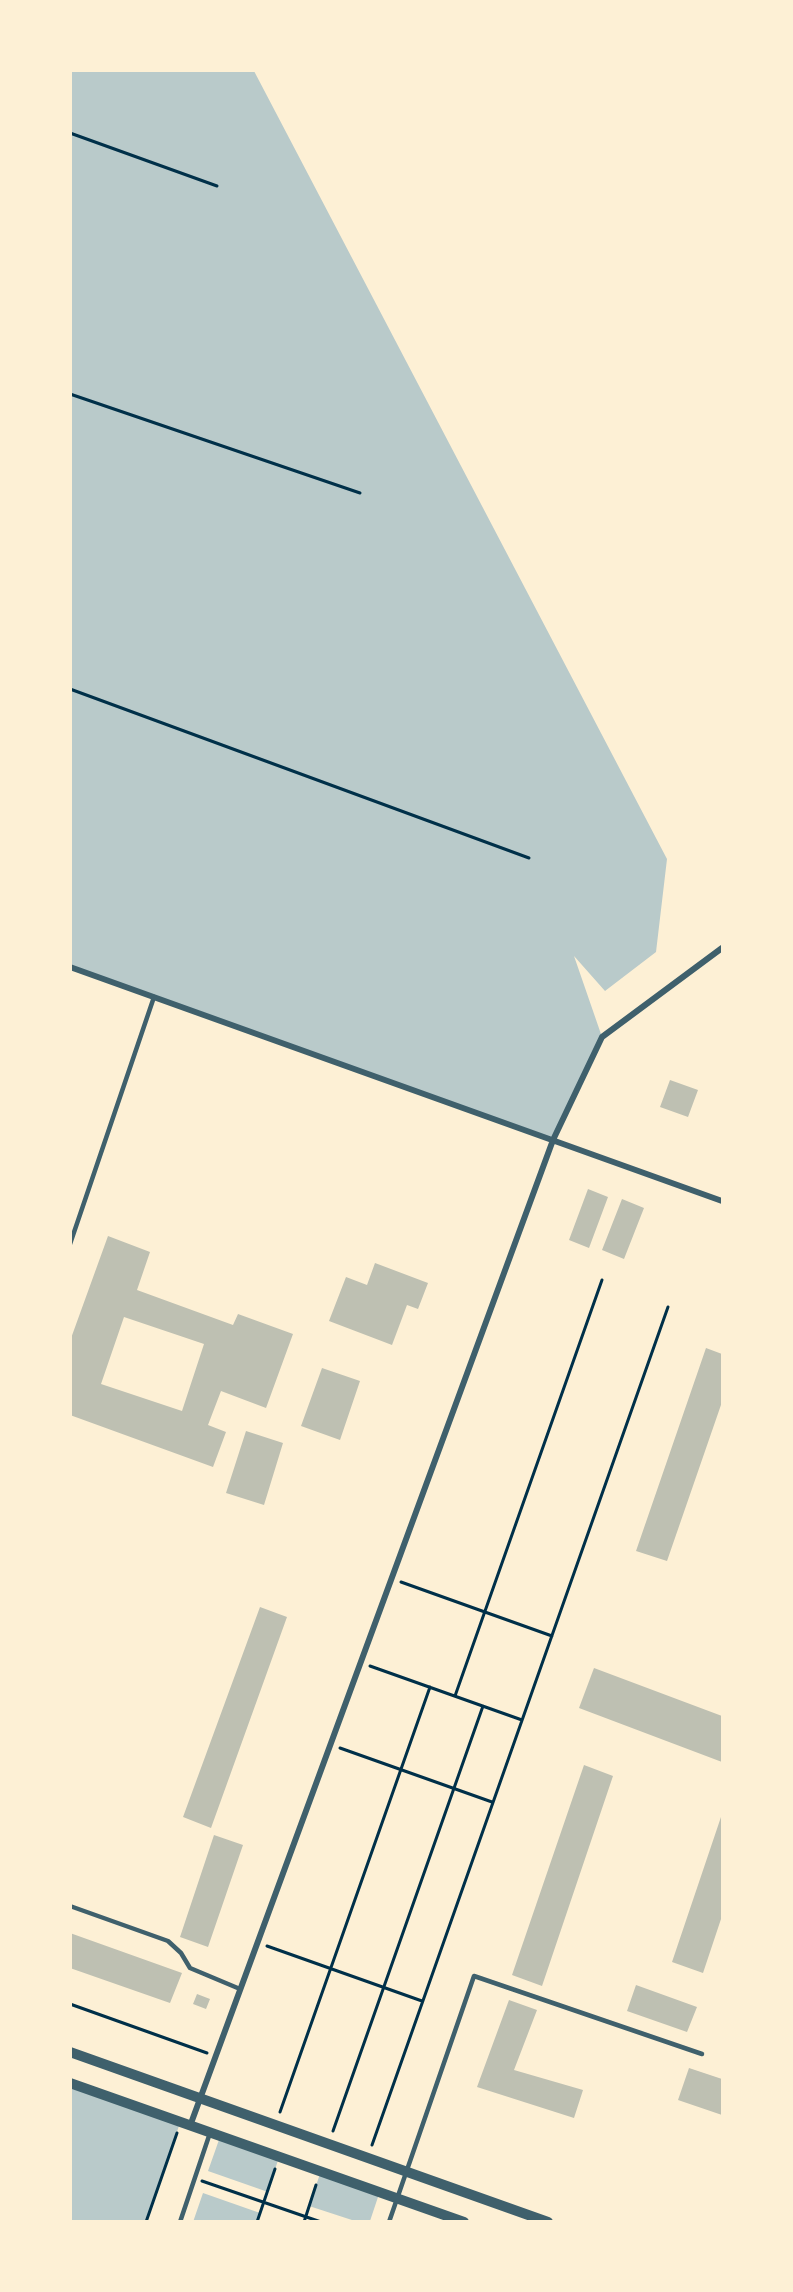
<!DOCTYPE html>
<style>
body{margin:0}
#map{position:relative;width:793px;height:2292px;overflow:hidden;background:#fdf0d5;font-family:Lato,sans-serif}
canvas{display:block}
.frame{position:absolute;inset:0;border:72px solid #fdf0d5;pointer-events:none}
</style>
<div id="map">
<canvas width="793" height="2292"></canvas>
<div class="frame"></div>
</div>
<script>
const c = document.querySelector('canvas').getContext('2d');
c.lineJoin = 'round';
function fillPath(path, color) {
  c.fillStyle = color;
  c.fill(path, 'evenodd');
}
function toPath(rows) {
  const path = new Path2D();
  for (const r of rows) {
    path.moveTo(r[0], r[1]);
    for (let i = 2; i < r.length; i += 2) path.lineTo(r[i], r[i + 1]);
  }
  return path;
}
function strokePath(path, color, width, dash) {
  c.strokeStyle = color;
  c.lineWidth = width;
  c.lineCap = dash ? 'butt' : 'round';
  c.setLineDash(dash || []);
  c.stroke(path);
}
fillPath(toPath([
 [70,71,254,71,667,859,656,952,605,991,574,956,602,1037,553,1140,71,967],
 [71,2084,180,2123,146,2221,71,2222],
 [220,2137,279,2157,268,2192,208,2171],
 [321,2171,380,2191,370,2221,355,2221,309,2206],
 [203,2193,260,2213,257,2221,193,2222]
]), '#b9caca');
fillPath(toPath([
 [670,1080,698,1090,688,1117,660,1107],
 [588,1189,608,1197,589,1248,569,1240],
 [622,1199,644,1208,624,1259,602,1250],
 [108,1236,150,1252,137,1290,233,1325,238,1314,293,1334,266,1408,221,1391,208,1425,226,1432,213,1467,70,1415,70,1341],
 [124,1317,204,1344,182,1411,101,1384],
 [375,1263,428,1283,418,1309,407,1305,392,1345,329,1321,346,1277,367,1285],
 [706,1348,722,1354,722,1402,667,1561,636,1551],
 [322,1368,360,1381,340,1440,301,1426],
 [246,1431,283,1443,264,1505,226,1493],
 [260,1607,287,1617,211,1828,183,1817],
 [594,1668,722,1716,722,1762,579,1708],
 [584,1765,613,1776,542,1986,512,1975],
 [722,1814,722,1916,703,1973,672,1962],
 [214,1835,243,1845,208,1947,180,1937],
 [70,1933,182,1973,170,2003,70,1968],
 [636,1985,697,2007,687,2032,627,2011],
 [197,1994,210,1999,206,2009,193,2004],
 [509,2000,537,2010,514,2070,583,2090,574,2118,477,2087],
 [689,2068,722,2079,722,2115,678,2100]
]), '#bec0b2');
strokePath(toPath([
 [70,133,217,186],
 [70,394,360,493],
 [70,689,529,858],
 [401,1582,552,1636],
 [370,1666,522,1720],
 [455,1696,602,1280],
 [340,1748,492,1802],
 [267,1946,422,2001],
 [70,2004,207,2053],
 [280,2112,430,1687],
 [333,2131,483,1706],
 [372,2145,668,1307],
 [202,2181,321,2222],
 [146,2222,177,2133],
 [257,2222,275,2169],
 [304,2222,316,2185]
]), '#003049', 3);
strokePath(toPath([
 [70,1244,154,997],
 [70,1906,168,1941,181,1953,190,1968,240,1989],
 [180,2222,210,2133],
 [389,2222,474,1976,702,2054]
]), '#3f606c', 4.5);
strokePath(toPath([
 [70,967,722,1201],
 [188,2125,190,2126,553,1140,602,1037,722,948]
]), '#3f606c', 6);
strokePath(toPath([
 [70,2052,548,2222],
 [70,2083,464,2222]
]), '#3f606c', 10);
</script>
